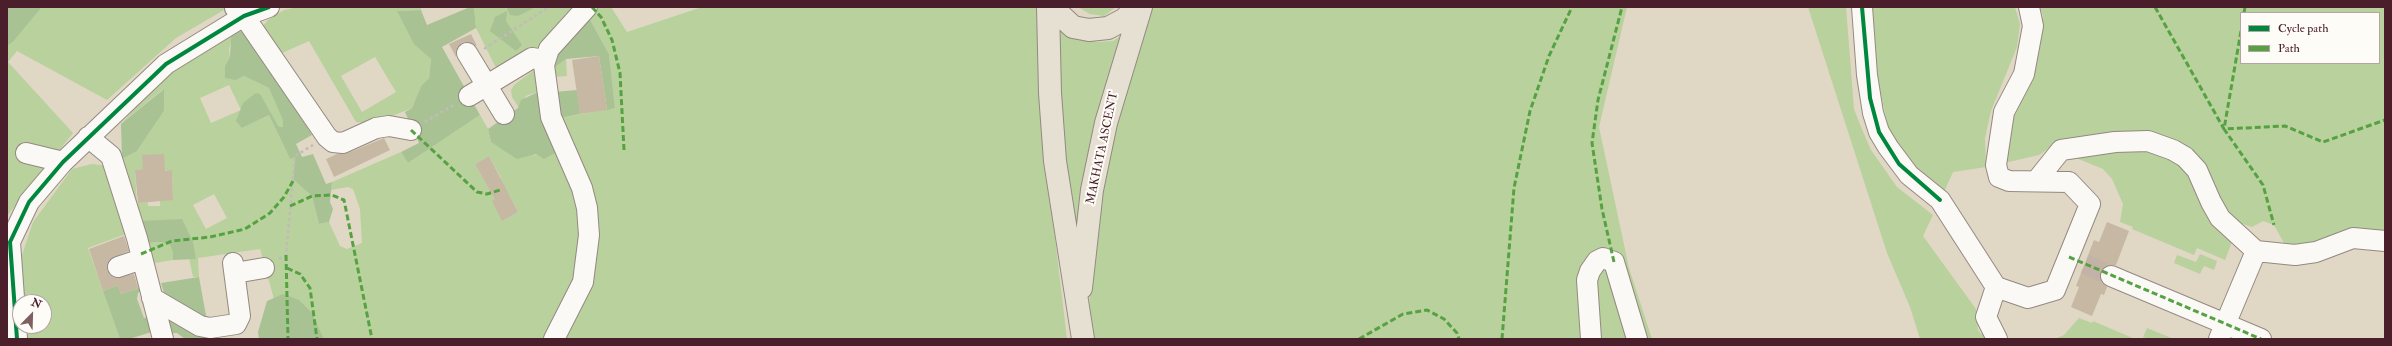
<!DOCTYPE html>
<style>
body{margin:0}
#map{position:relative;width:2392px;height:346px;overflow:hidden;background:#e0d8c5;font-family:"IM FELL Double Pica",serif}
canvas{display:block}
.frame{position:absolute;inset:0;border:8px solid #4a1f2b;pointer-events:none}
.legend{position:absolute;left:2240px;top:12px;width:140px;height:52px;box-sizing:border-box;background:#fdfcf7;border:1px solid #b5a4a5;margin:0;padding:5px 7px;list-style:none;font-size:12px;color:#4a1f2b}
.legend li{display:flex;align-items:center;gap:8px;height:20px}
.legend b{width:20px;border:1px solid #b5a4a5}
.north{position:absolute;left:12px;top:294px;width:40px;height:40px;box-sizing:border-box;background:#fdfcf7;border:1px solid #b5a4a5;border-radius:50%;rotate:23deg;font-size:11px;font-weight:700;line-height:16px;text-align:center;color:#4a1f2b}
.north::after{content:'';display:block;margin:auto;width:14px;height:18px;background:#7e6061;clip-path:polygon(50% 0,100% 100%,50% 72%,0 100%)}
</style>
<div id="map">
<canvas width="2392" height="346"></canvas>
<div class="frame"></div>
<ul class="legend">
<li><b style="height:5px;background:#00873e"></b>Cycle path</li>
<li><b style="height:5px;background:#56a243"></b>Path</li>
</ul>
<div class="north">N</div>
</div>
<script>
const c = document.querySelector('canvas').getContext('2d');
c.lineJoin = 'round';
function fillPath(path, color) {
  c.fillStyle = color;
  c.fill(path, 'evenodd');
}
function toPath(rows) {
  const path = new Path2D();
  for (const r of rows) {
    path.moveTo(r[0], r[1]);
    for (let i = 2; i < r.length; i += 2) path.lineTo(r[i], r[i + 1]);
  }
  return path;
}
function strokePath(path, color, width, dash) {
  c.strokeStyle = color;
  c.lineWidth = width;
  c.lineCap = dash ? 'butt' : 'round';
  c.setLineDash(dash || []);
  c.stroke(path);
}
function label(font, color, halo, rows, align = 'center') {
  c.font = font + ' "IM FELL Double Pica",serif';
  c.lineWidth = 4;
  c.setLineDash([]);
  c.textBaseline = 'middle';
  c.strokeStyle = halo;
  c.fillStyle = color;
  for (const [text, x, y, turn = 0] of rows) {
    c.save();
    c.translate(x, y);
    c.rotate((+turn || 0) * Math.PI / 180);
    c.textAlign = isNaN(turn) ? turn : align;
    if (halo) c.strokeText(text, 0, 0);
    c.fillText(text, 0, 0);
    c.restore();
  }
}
fillPath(toPath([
 [42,7,229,7,176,38,107,100,17,51,8,62,73,133,7,216,7,46,13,42],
 [298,7,421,7,421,10,397,11,405,25,431,59,429,78,421,86,412,108,372,124,356,122,309,41,280,54,262,27,268,20,284,10],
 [375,57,396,92,362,112,341,76],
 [474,7,506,7,506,9,525,12,536,7,579,7,544,44,504,71,495,66,476,28],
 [596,7,611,7,627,32,702,7,1036,7,1048,179,1067,339,561,339,590,278,560,118,615,108,609,54,588,16],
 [1078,7,1116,7,1104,16,1090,14],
 [1153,7,1627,7,1599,127,1629,268,1652,339,1090,339,1089,268,1094,192,1138,39],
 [1808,7,1846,7,1854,109,1861,127,1871,150,1897,187,1933,215,1923,236,1976,309,1978,330,1981,334,1984,331,1988,339,1920,339,1910,307,1887,253],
 [1870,7,2015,7,2020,24,2017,47,1991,111,1985,138,1986,167,1953,172,1944,192,1916,169,1902,152,1888,128,1878,79],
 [2040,7,2385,7,2385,231,2358,229,2324,242,2293,248,2284,243,2274,225,2263,221,2252,227,2240,223,2226,214,2217,197,2212,178,2187,149,2054,145,2039,155,2004,163,2007,130,2036,67,2043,16],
 [2241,13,2379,13,2379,63,2241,63],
 [1056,25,1080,38,1097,42,1113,41,1125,33,1076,246,1065,168],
 [233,32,229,49,230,57,225,66,236,80,244,76,269,88,284,120,283,127,279,127,260,95,243,103,242,128,269,115,290,159,295,156,293,178,312,196,319,224,329,222,340,246,347,249,362,243,360,209,353,189,348,187,331,190,332,182,401,152,408,163,480,115,488,129,491,142,524,156,557,152,572,185,581,217,579,279,547,339,324,339,312,313,283,294,274,299,260,249,198,258,199,277,193,277,189,258,139,221,122,159,137,151,164,111,163,89,121,124,148,94,187,59],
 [229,85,241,110,211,123,200,98],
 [489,156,501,178,488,186,475,164],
 [143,169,172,171,173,200,160,200,160,206,148,206,148,202,137,203,135,170],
 [508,193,518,212,502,221],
 [214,194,227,218,206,229,193,205],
 [566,59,567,76,552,77,551,70],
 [536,70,542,90,526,96,519,108,512,97,511,90,514,85,533,71],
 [2148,150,2182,165,2232,242,2225,260,2197,248,2194,255,2132,229,2133,227,2120,222,2123,204,2112,179,2103,169,2076,158,2075,156,2105,151],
 [92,164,108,166,126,234,88,248,120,339,26,339,25,326,44,326,44,302,22,302,20,261,33,222,72,169],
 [162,242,170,245,173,253,173,260,155,263,147,243],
 [2200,254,2217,261,2214,270,2204,266,2200,274,2174,263,2177,255,2196,262],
 [2079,318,2092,323,2093,321,2135,339,2055,339,2064,335],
 [2147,328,2174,339,2149,339,2143,337]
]), '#b8d19d');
fillPath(toPath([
 [7,7,42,7,13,42,7,46],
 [470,7,474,7,476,28,442,47,480,115,408,163,401,152,419,143,405,112,412,108,421,86,429,78,431,59,414,44,397,11,421,10,427,25],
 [506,7,536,7,518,16,510,15],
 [507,11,506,21,522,45,516,51,490,31,495,17],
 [588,16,609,54,615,108,607,110,599,56,566,59,551,70,551,62],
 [243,31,254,44,312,135,296,144,302,157,313,154,326,184,332,182,330,202,333,209,329,222,319,224,312,196,293,179,295,157,290,159,269,115,242,128,236,121,243,103,256,93,260,94,279,127,283,127,283,120,269,88,244,76,236,80,225,78,225,66,230,57,231,37,233,32],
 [164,89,164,111,137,151,122,159,121,124],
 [542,90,557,152,544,159,536,154,517,159,491,142,488,129,518,108,521,100],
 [577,90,580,114,560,118,554,92],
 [182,219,193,242,196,259,173,260,173,253,170,245,162,242,147,243,139,221],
 [199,277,207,321,166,299,161,283],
 [118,285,121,294,144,286,144,288,138,293,137,299,144,318,151,316,155,331,129,339,120,339,103,291],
 [283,294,299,300,312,313,324,339,259,339,258,332,267,301],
 [163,314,210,336,210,339,185,339,177,333,168,333]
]), '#a8c294');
fillPath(toPath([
 [471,34,477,46,467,42,461,43,457,48,456,57,449,44],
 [599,56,607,110,580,114,572,60],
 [384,138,390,150,334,177,326,159,337,154,348,153],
 [164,154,165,171,172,170,173,200,138,203,135,170,143,169,142,155],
 [489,156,518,212,502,221,492,201,495,199,475,164],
 [2107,222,2129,231,2116,265,2109,265,2101,271,2102,283,2107,287,2104,295,2101,294,2092,316,2071,307,2079,287,2076,286,2094,240,2099,242],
 [124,236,129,251,110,259,107,270,110,275,116,278,134,274,138,288,121,294,118,285,103,291,89,249]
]), '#c6b8a3');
strokePath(toPath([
 [2085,264,2111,276]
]), '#c2b3a6', 20, [20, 10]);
const minor = toPath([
 [1862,7,1867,75,1873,113,1879,132,1888,147,1909,175,1940,200,1996,287,2028,298,2055,290,2090,204,2069,182,2009,181,1999,177,1996,165,2004,112,2024,74,2033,26,2029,7],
 [235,8,244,16,327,137,333,142,343,143,376,128,389,126,411,130],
 [467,53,504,114],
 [469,96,532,58,545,60],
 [88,137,111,156,137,238,163,339],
 [26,153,63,162],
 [2037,180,2061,150,2115,142,2148,141,2173,150,2185,157,2197,170,2211,202,2220,218,2256,251,2219,339],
 [2256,251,2295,255,2316,252,2353,238,2385,241],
 [118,267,142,259],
 [235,273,264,268],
 [2111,276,2261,339],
 [1996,287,1986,317,1997,339],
 [152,298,200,326,210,328,236,324,240,316,233,263],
 [17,339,10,242,29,202,63,162,166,64,244,16,269,7],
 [554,339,583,282,589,235,587,208,582,188,551,117,544,65,549,49,587,7],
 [1591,339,1587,280,1590,271,1597,261,1603,258,1614,262,1637,339]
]);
const major = toPath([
 [1048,7,1050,93,1055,161,1083,339],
 [1055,7,1057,12,1073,27,1089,30,1108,28,1125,19,1136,7],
 [1081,288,1092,190,1106,123,1141,7]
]);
strokePath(minor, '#948981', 22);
strokePath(major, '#948981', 24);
strokePath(toPath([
 [484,49,549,7],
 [425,122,455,104],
 [279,259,286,255,295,156,313,145]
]), '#c1bbb9', 2.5, [3, 3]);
strokePath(minor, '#faf9f6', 20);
strokePath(major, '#e6e0d3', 22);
strokePath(toPath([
 [592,7,601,17,612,40,620,73,624,150],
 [2155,7,2224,129,2285,126,2323,142,2385,120],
 [2244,13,2245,7],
 [2241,31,2224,129,2263,185,2274,225],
 [411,130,477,192,487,194,500,190],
 [290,206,312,196,332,195,344,200,372,339],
 [141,254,172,241,210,237,245,229,270,213,284,197,293,181],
 [286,255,288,339],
 [2069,257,2261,339],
 [1614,262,1602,209,1592,143,1598,100,1622,7],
 [287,268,300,274,310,288,317,339],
 [1359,339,1403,314,1427,310,1444,319,1457,333,1459,339],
 [1502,339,1514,188,1530,111,1549,56,1572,7]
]), '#56a243', 3, [6, 3]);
strokePath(toPath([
 [1862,7,1870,98,1879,132,1899,164,1940,200],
 [17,339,10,242,29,202,63,162,166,64,244,16,269,7]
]), '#00873e', 4);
label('12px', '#4a1f2b', '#fdfcf7', [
 ["MAKHATA ASCENT",1103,148,-78]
]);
</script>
